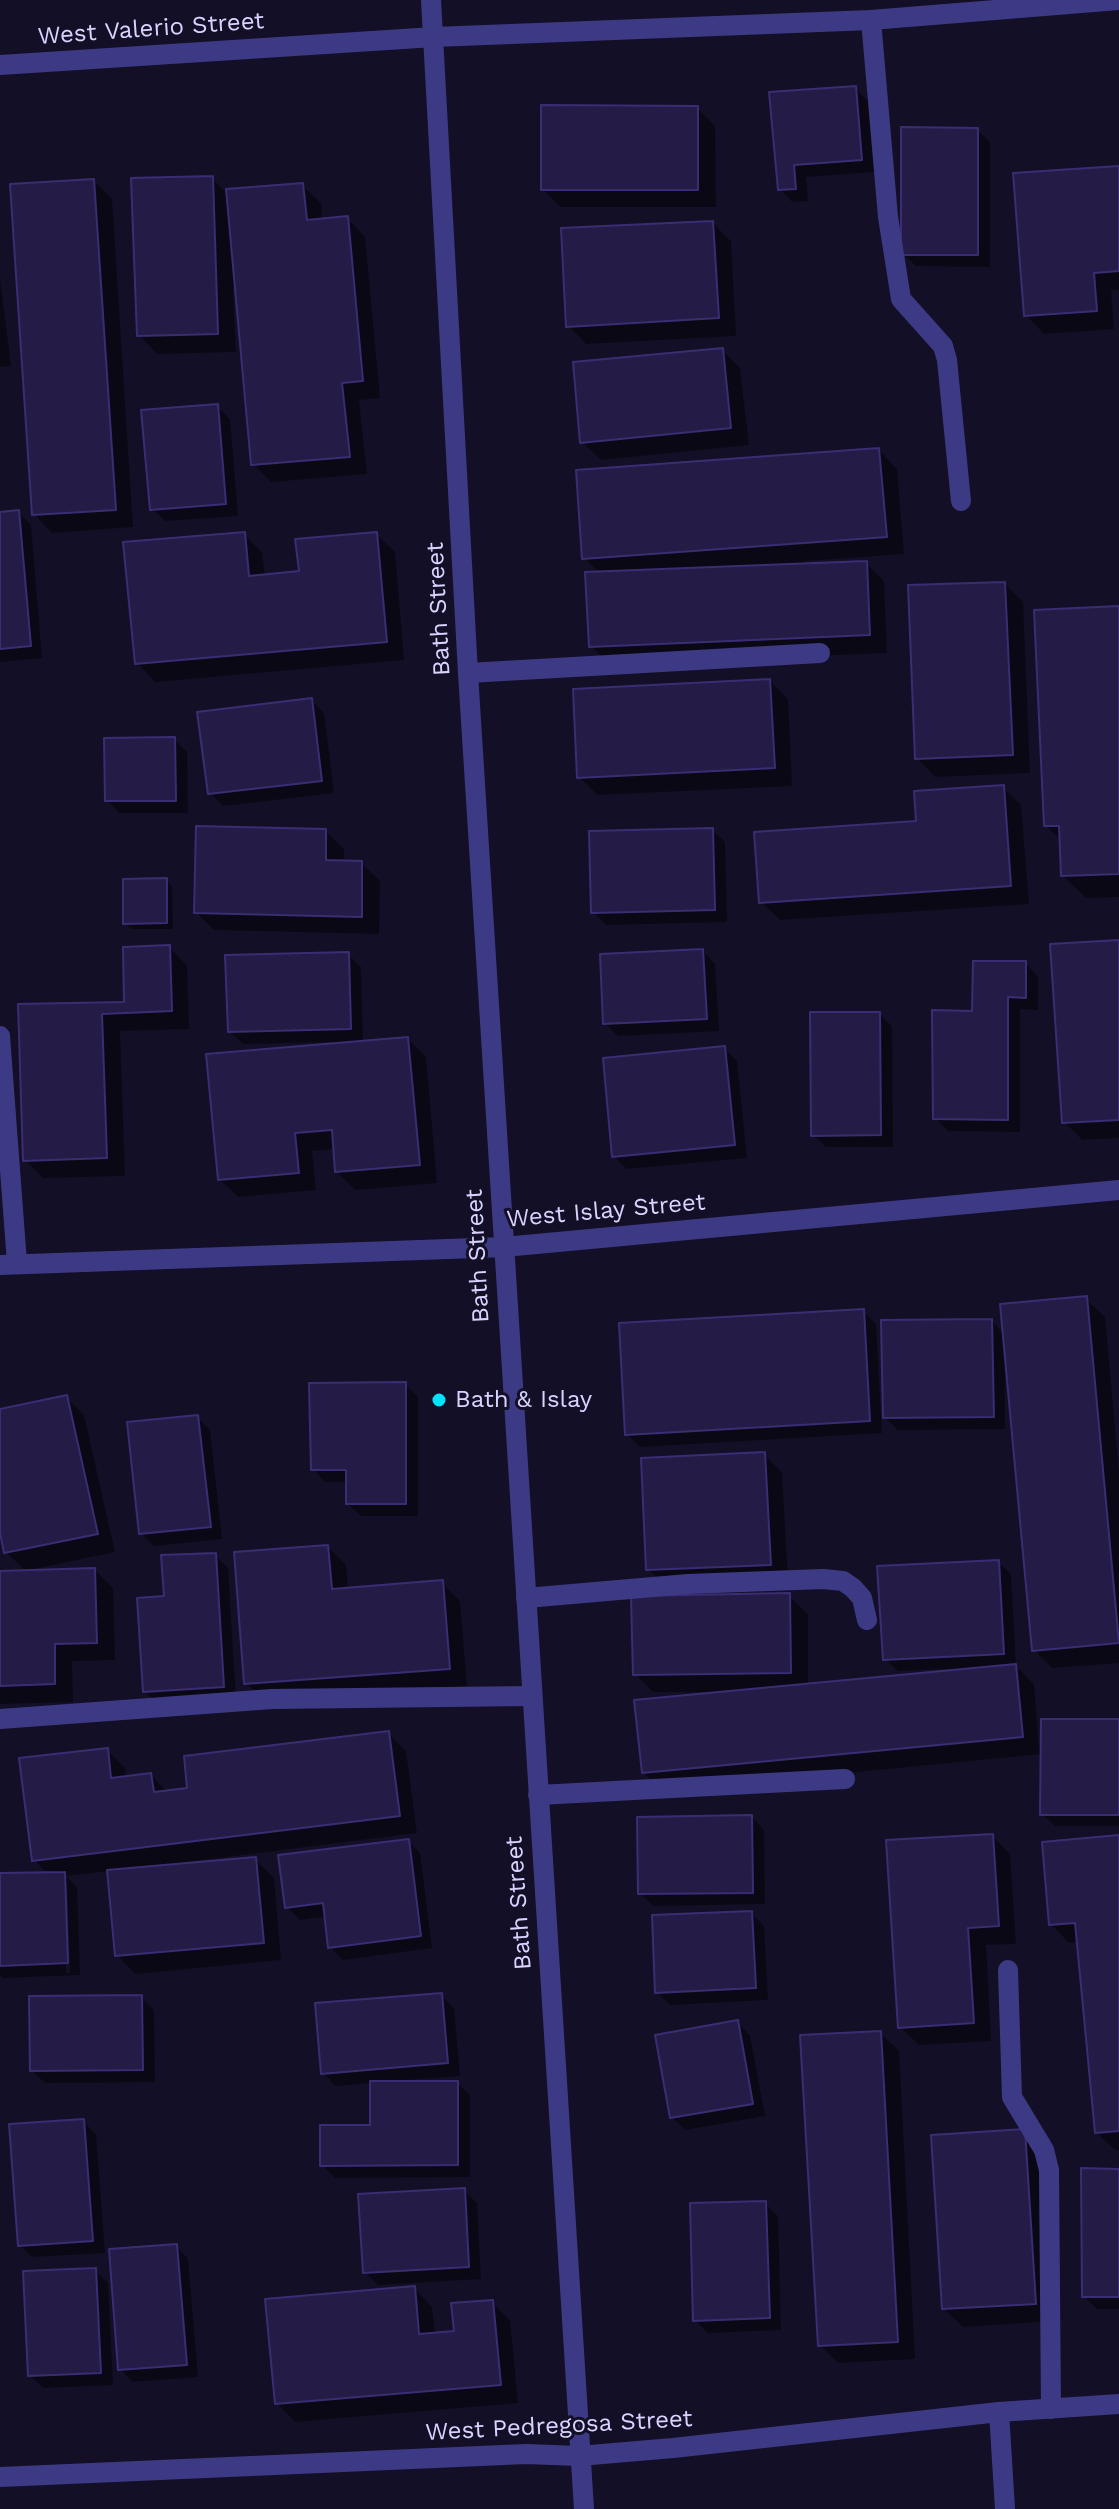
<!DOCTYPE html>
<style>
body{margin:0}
canvas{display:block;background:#130f26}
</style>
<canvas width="1119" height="2509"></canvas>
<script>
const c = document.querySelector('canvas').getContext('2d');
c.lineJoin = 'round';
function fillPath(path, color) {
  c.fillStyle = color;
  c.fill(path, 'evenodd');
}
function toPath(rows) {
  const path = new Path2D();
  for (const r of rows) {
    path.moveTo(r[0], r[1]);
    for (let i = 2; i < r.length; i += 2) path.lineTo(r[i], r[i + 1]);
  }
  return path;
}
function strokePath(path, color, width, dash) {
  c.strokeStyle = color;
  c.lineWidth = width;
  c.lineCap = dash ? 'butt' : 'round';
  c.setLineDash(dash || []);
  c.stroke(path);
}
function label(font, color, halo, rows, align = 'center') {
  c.font = font + ' "Work Sans",sans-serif';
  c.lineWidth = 6;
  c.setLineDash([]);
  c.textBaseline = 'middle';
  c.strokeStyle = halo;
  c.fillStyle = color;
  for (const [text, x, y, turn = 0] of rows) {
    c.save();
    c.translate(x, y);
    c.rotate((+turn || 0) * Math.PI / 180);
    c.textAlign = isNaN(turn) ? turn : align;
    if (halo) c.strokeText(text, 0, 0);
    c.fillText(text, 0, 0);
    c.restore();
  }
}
fillPath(toPath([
 [855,88,868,101,874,172,806,177,808,201,792,202,780,189,772,94],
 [697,108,715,126,716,207,561,207,542,189],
 [977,130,990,142,990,267,916,266,903,254],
 [1119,168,1119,290,1111,290,1114,329,1044,334,1026,315],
 [212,178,228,194,302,185,321,203,322,221,347,218,365,237,380,398,359,400,367,474,271,482,253,464,237,287,233,287,236,352,157,354,139,335],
 [94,181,112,199,133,527,52,533,34,514],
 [713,223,731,241,736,336,586,344,568,326],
 [0,279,11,366,0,367],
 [722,350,740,368,749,445,601,460,582,442],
 [217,406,230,419,238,516,165,521,152,509],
 [879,450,897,469,904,554,805,561,805,565,866,563,884,581,887,653,609,664,591,646,600,574,584,558],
 [18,512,31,525,42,658,0,662,0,514],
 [244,534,262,552,265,576,301,573,376,534,395,552,404,660,155,682,137,663],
 [1005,584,1023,602,1030,773,935,777,917,758],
 [1119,608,1119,897,1086,898,1063,876,1062,841,1046,826],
 [770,681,788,699,792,786,597,795,579,777],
 [311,700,324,713,334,793,223,806,210,793],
 [174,739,187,752,188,813,119,813,107,800],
 [1003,787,1021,805,1029,904,780,920,761,902,919,823],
 [712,830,725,842,727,922,606,925,593,912],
 [325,831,344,849,344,863,361,863,380,881,379,934,214,930,196,912],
 [166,880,172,886,173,929,131,929,125,923],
 [1119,942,1119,1138,1082,1140,1064,1122],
 [169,947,187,965,189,1029,120,1031,125,1176,43,1178,25,1160,20,1006,126,1004],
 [703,951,715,964,719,1031,618,1036,605,1023],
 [348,954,361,967,363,1043,408,1039,426,1057,437,1183,355,1190,337,1172,335,1149,312,1151,316,1190,238,1197,219,1179,334,1045,334,1042,243,1044,230,1032],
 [1025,963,1038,976,1038,1010,1020,1009,1020,1132,948,1131,935,1118,974,1013],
 [879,1014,892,1026,893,1147,826,1147,813,1135],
 [724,1048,737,1061,747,1158,627,1169,614,1156],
 [1086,1299,1105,1317,1119,1472,1119,1663,1052,1668,1034,1650,1008,1364,1005,1365,1005,1429,898,1430,885,1418,992,1321,1005,1335],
 [863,1311,876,1324,882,1433,640,1447,627,1434],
 [405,1384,418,1397,418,1516,361,1516,348,1504,348,1482,325,1482,313,1469],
 [66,1397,84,1415,115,1552,29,1570,29,1572,95,1570,113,1588,115,1660,72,1661,73,1702,0,1704,0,1573,26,1572,6,1552,0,1524,0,1411],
 [197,1417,210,1430,222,1539,154,1546,141,1533],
 [764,1454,782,1472,788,1582,667,1587,648,1569],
 [328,1547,346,1565,348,1590,442,1583,460,1601,467,1686,265,1702,246,1683],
 [215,1555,228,1568,236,1699,157,1703,145,1691,166,1598],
 [998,1562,1011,1574,1016,1666,1034,1684,1039,1746,1119,1722,1119,1826,1055,1826,1042,1814,1042,1754,662,1791,643,1772,716,1695,716,1692,653,1692,635,1674,789,1596,808,1614,808,1686,946,1673,946,1669,898,1671,885,1659],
 [388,1733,406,1751,417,1833,186,1862,186,1865,255,1859,274,1878,281,1960,135,1974,117,1955,109,1871,66,1876,77,1887,80,1975,3,1978,0,1975,0,1875,48,1874,34,1860,107,1750,125,1768,126,1778,151,1775,168,1793,190,1790],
 [63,1884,67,1884,70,1973,66,1973],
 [752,1817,764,1830,765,1904,653,1906,640,1893],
 [992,1836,1010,1854,1016,1944,986,1945,991,2041,919,2045,900,2027],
 [1119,1837,1119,2150,1115,2150,1096,2132,1078,1942,1069,1943,1051,1924],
 [408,1841,420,1853,432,1948,343,1960,330,1947,327,1916,300,1920,287,1907],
 [751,1913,764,1926,768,2000,670,2005,657,1992],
 [441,1995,454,2008,460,2076,408,2080,408,2083,457,2083,470,2095,470,2177,335,2178,322,2165,372,2127,372,2083,336,2086,323,2073],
 [141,1997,154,2010,155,2082,45,2083,32,2070],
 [737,2022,750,2035,765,2116,685,2130,672,2117],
 [880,2033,899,2051,915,2359,838,2363,820,2345],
 [84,2122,96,2134,105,2253,32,2257,20,2245],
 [1024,2131,1042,2149,1054,2321,963,2327,944,2309],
 [1119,2171,1119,2309,1097,2309,1084,2297],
 [464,2190,477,2203,481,2279,378,2285,365,2272],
 [765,2203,778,2216,781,2330,708,2333,695,2320],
 [176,2246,188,2259,198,2377,133,2382,120,2369],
 [95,2270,108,2283,113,2385,43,2388,30,2375],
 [414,2288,432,2307,435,2335,456,2333,492,2302,510,2320,518,2403,295,2422,277,2403]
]), '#0007');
const building = toPath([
 [856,86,862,160,794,165,796,189,778,190,769,92,856,86],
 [541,105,698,106,698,190,541,190,541,105],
 [901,127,978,128,978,255,901,255,901,127],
 [1119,166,1119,271,1094,273,1097,311,1024,316,1013,173,1119,166],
 [213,176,218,334,137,336,131,178,213,176],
 [94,179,116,510,32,515,10,184,94,179],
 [303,183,307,220,348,216,363,381,342,383,350,457,251,465,226,189,303,183],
 [713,221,719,318,566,327,561,228,713,221],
 [723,348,731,428,580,443,573,362,723,348],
 [218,404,226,504,150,510,141,410,218,404],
 [879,448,887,537,582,559,576,470,879,448],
 [19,510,31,646,0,649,0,512,19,510],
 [245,532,249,576,299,571,295,539,377,532,387,642,135,664,123,542,245,532],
 [867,561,870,635,589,647,585,572,867,561],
 [1005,582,1013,755,915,759,908,585,1005,582],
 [1119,606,1119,874,1061,876,1059,826,1044,826,1034,610,1119,606],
 [770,679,775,768,577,778,573,689,770,679],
 [312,698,322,781,208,794,197,712,312,698],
 [175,737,176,801,105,801,104,738,175,737],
 [1004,785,1011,886,759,903,754,832,916,821,914,791,1004,785],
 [196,826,326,829,326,860,362,861,362,917,194,913,196,826],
 [713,828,715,910,591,913,589,831,713,828],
 [167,878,167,923,123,924,123,879,167,878],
 [1119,940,1119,1120,1062,1123,1050,944,1119,940],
 [170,945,172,1011,102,1014,107,1158,23,1161,18,1004,124,1002,123,947,170,945],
 [703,949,707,1019,603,1024,600,954,703,949],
 [349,952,351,1029,228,1032,225,955,349,952],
 [973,961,1026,961,1026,998,1008,997,1008,1120,933,1119,932,1010,972,1011,973,961],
 [810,1012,880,1012,881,1135,811,1136,810,1012],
 [408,1037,420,1165,335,1172,332,1130,295,1133,299,1173,218,1180,206,1054,408,1037],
 [725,1046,735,1145,612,1157,603,1058,725,1046],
 [1087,1296,1119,1643,1032,1651,1000,1304,1087,1296],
 [864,1309,870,1421,625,1435,619,1323,864,1309],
 [992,1319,994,1417,883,1418,881,1320,992,1319],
 [406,1382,406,1504,346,1504,346,1470,311,1470,309,1383,406,1382],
 [67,1395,98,1534,4,1553,0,1533,0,1409,67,1395],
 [198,1415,211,1527,139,1534,127,1422,198,1415],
 [765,1452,771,1565,646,1570,641,1458,765,1452],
 [328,1545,332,1589,443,1580,450,1669,244,1684,234,1552,328,1545],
 [216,1553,224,1687,143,1692,137,1598,164,1596,161,1555,216,1553],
 [999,1560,1004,1654,883,1660,877,1566,999,1560],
 [95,1568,97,1643,55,1644,55,1684,0,1686,0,1571,95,1568],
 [790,1593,791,1673,633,1675,631,1596,790,1593],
 [1016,1664,1023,1737,642,1773,634,1700,1016,1664],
 [1041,1719,1119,1719,1119,1815,1040,1815,1041,1719],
 [389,1731,400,1816,32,1861,19,1758,108,1748,111,1778,151,1773,154,1792,187,1788,184,1756,389,1731],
 [752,1815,753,1893,638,1894,637,1817,752,1815],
 [993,1834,999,1926,968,1928,974,2023,898,2028,886,1840,993,1834],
 [1119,1835,1119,2131,1095,2133,1075,1923,1049,1925,1042,1842,1119,1835],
 [409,1839,421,1936,328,1948,323,1903,285,1908,278,1855,409,1839],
 [256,1857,264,1943,115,1956,107,1870,256,1857],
 [65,1872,68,1963,0,1966,0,1873,65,1872],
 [752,1911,756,1988,655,1993,652,1915,752,1911],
 [442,1993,448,2063,321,2074,315,2003,442,1993],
 [142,1995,143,2070,30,2071,29,1996,142,1995],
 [738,2020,753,2104,670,2118,655,2035,738,2020],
 [881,2031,898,2342,818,2346,800,2035,881,2031],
 [370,2081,458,2081,458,2165,320,2166,320,2125,370,2125,370,2081],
 [84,2119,93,2241,18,2246,9,2124,84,2119],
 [1025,2129,1036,2304,942,2309,931,2135,1025,2129],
 [1081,2168,1119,2169,1119,2297,1082,2297,1081,2168],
 [465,2188,469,2267,363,2273,358,2194,465,2188],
 [766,2201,770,2318,693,2321,690,2203,766,2201],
 [177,2244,187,2365,118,2370,109,2249,177,2244],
 [96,2268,101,2373,28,2376,23,2271,96,2268],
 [415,2286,419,2334,454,2331,451,2303,493,2300,501,2385,275,2404,265,2299,415,2286]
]);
fillPath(building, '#241b47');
strokePath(building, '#3b2d73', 2);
strokePath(toPath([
 [871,20,888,217,901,299,943,346,947,360,961,501],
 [468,673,820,653],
 [0,1036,17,1263],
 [526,1598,688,1584,823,1579,843,1581,853,1588,862,1598,867,1620],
 [0,1719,272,1699,532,1696],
 [538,1795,845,1779],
 [1008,1970,1012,2097,1044,2150,1049,2170,1051,2409],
 [999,2412,1005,2509]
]), '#3d3a85', 20);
strokePath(toPath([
 [431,0,468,673,584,2509],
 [0,65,434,37,871,20,1119,0],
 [0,1265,504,1247,1119,1190],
 [0,2477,526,2454,579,2456,673,2448,999,2412,1119,2404]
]), '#3d3a85', 20);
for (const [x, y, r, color] of [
 [439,1400,8,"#00e5ff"]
]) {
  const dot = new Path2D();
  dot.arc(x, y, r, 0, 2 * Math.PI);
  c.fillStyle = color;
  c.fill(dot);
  strokePath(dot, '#130f26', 3);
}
label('24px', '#d9d4ff', '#130f26', [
 ["West Valerio Street",151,29,-4],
 ["Bath Street",439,609,-93],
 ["West Islay Street",606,1211,-5],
 ["Bath Street",478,1256,-93],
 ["Bath Street",519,1903,-94],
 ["West Pedregosa Street",559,2426,-3]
]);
label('24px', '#d9d4ff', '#130f26', [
 ["Bath & Islay",455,1400]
], 'left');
</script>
